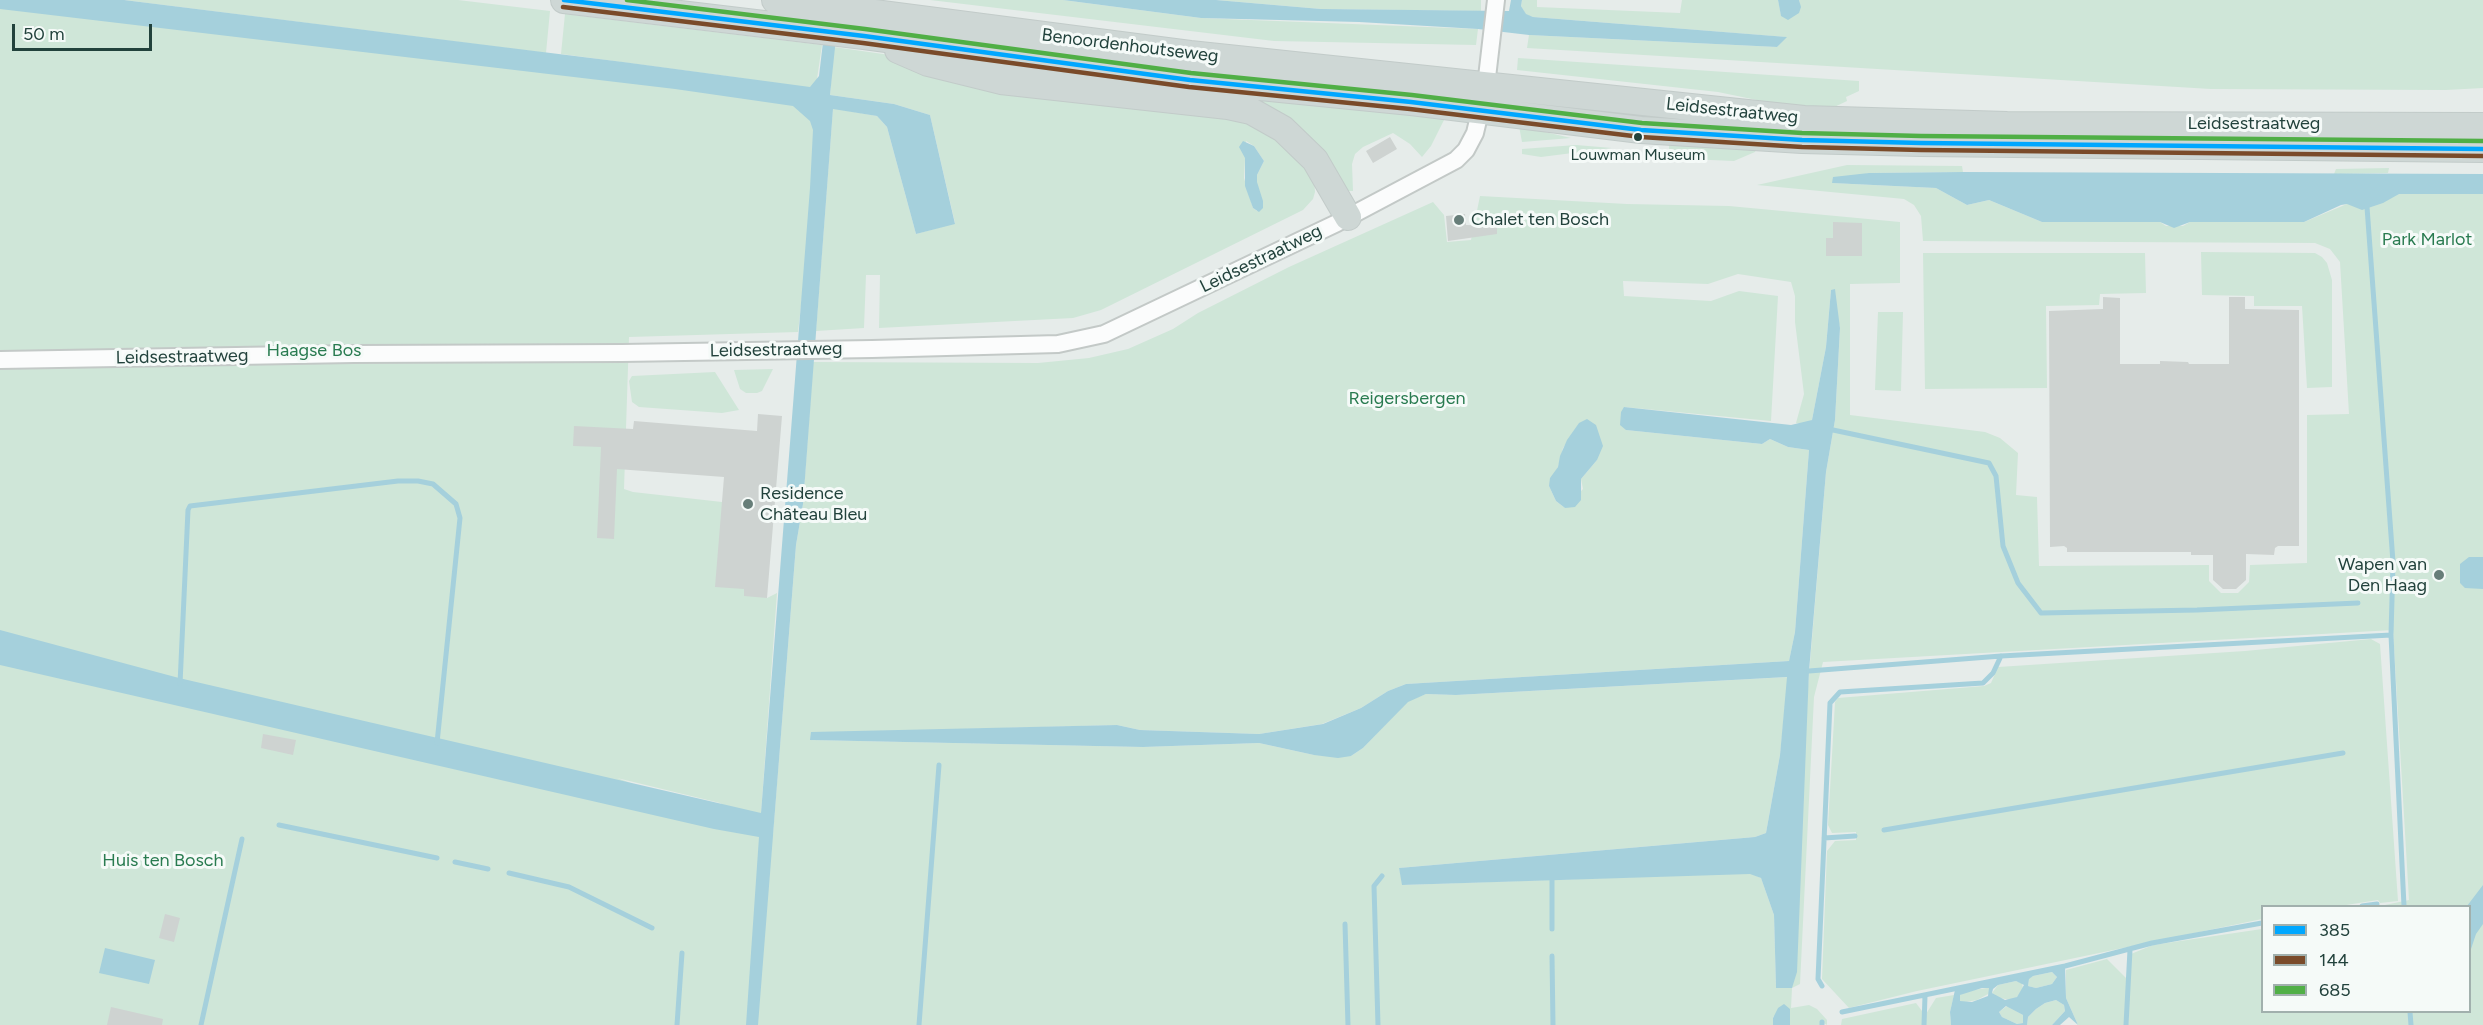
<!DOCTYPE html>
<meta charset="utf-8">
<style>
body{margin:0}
#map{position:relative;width:2483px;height:1025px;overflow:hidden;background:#e6ecea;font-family:Figtree,sans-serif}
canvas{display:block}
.legend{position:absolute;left:2261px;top:905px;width:210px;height:108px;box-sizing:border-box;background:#f5faf8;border:2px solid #a1b0ad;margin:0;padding:8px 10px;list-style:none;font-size:18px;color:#22423c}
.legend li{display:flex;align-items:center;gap:12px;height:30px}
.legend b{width:30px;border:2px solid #a1b0ad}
.scale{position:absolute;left:12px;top:24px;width:140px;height:27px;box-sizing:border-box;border:3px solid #22423c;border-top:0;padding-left:8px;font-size:18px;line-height:21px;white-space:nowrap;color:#22423c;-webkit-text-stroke:4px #f5faf8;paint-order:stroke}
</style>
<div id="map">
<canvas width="2483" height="1025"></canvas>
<ul class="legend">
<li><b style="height:8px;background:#00a7ff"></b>385</li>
<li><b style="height:8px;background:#7a4b2a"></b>144</li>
<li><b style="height:8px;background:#50af46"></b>685</li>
</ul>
<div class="scale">50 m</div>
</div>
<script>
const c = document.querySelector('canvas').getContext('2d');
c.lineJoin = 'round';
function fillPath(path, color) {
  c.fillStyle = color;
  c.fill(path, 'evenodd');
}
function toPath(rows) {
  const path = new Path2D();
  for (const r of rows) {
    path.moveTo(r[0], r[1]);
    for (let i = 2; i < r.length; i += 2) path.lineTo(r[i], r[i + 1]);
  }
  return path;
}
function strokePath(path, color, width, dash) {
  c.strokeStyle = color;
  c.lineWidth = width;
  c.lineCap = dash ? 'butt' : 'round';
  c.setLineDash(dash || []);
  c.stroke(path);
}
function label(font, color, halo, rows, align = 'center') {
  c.font = font + ' Figtree,sans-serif';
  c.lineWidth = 6;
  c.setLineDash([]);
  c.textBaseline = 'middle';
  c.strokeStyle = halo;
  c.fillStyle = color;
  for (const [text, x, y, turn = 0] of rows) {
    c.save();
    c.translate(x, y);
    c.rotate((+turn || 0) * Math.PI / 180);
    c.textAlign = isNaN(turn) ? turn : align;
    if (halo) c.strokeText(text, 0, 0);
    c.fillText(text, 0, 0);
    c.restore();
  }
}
fillPath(toPath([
 [124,0,458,0,550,11,546,53],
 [930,0,1063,0,1201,18,1478,29,1476,45,1274,41],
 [1216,0,1481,0,1481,11,1321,9],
 [1522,0,1537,0,1537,7,1680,13,1682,0,1778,0,1781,15,1800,5,1799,0,2483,0,2483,88,2446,90,2211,89,1527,48,1529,35,1777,47,1786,37,1533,17,1526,15,1521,6],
 [0,3,748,79,561,54,565,14,822,45,817,79,826,88,798,332,629,337,624,489,633,492,722,502,744,589,767,598,777,593,761,814,724,806,720,803,617,778,773,834,796,545,803,504,813,362,1038,363,1089,358,1128,349,1173,329,1198,313,1289,267,1433,202,1444,215,1447,242,1471,240,1480,196,1627,204,1729,206,1900,222,1900,283,1850,284,1850,415,1985,432,2000,438,2018,453,2016,495,2037,497,2039,566,2209,565,2209,581,2221,593,2238,593,2249,582,2250,565,2307,563,2307,415,2349,414,2340,262,2330,249,2315,243,1923,241,1921,216,1914,205,1904,199,1757,185,1847,165,1962,166,1963,172,1869,173,1832,183,1936,188,1967,205,1989,200,2042,222,2160,222,2166,226,2183,226,2190,222,2304,222,2347,204,2368,183,2483,184,2483,1025,2128,1025,2131,954,2153,945,2262,929,2262,1012,2470,1012,2470,906,2380,906,2409,900,2393,630,1823,662,1814,697,1800,984,1792,988,1791,1008,1809,1005,1817,1009,1827,1020,1827,1025,1820,1021,1820,1025,1790,1025,1790,1009,1773,1017,1773,1025,0,1025],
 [1738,274,1791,282,1795,296,1795,322,1804,394,1796,423,1805,424,1812,420,1826,347,1831,290,1840,328,1835,420,1826,472,1808,686,1776,988,1774,915,1761,878,1750,873,1403,885,1399,868,1755,837,1766,833,1780,755,1788,677,1456,695,1426,694,1408,701,1363,748,1351,756,1314,755,1259,743,1143,747,811,740,927,730,1117,725,1140,730,1259,734,1322,724,1361,708,1388,691,1406,684,1789,661,1795,632,1809,450,1788,447,1770,439,1762,444,1626,430,1624,407,1771,421,1778,296,1739,291,1711,301,1624,296,1623,281,1708,284],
 [1579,424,1597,460,1581,479,1583,489,1565,508,1556,501,1549,486,1558,467,1563,448],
 [834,47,904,57,1255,123,1295,155,1314,179,1315,192,1313,199,1303,210,1101,310,1073,318,879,328,880,275,866,275,864,328,816,331,833,108,877,116,887,127,916,234,955,223,930,115,894,104,830,95],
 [1246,141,1254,146,1264,161,1257,175,1257,211,1253,208,1244,178],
 [1518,58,1859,81,1859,91,1846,97,1847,101,1828,110,1776,104,1718,92,1517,70],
 [1230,97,1445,118,1431,146,1422,157,1410,144,1393,133,1363,147,1355,154,1352,164,1353,191,1348,191],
 [1519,126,1571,138,1522,142],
 [1669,143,1757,147,1755,152,1734,161,1687,159,1669,153],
 [1576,145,1612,148,1541,157,1522,154,1522,149],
 [2389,168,2388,173,2334,174,2336,169],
 [2201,252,2315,253,2322,257,2327,263,2332,280,2332,387,2307,388,2302,306,2254,306,2254,296,2202,295],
 [1923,253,2145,253,2146,293,2100,294,2099,305,2046,306,2047,388,1925,389],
 [1878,312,1903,312,1901,391,1875,390],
 [773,369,762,391,757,393,746,393,740,389,734,370],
 [715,372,739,410,722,413,639,407,632,402,629,381,632,376],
 [2371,639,2380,644,2398,901,2380,903,2378,900,2340,906,2262,906,2262,919,1917,991,1849,1008,1822,979,1827,851,1835,841,1856,840,1856,832,1832,833,1828,825,1835,702,1838,698,1984,686,1991,683,1998,667,2245,651],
 [2107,959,2128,980,2126,1025,2078,1025,2066,998,2066,970],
 [2052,972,2057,977,2052,984,2036,988,2028,986,2029,978,2033,976],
 [2016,981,2022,983,2023,989,2017,997,2012,1000,1999,998,1992,993,1998,985],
 [1987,988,1989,988,1990,993,1977,1000,1965,1002,1960,1002,1959,999,1960,995,1966,991],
 [1954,995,1950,1012,1951,1025,1926,1025,1926,1014,1936,998],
 [2056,1000,2064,1005,2065,1011,2052,1025,2027,1025,2028,1017,2036,1009,2045,1003],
 [1916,1003,1922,1011,1922,1025,1841,1025,1842,1019],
 [2007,1006,2023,1015,2023,1023,2017,1024,2002,1017,1999,1012]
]), '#cfe6d8');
fillPath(toPath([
 [0,0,124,0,623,62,810,87,819,76,828,0,840,0,830,95,894,104,930,115,955,224,916,234,887,127,877,116,833,109,803,504,796,545,758,1025,746,1025,759,837,714,829,0,665,0,630,179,678,761,813,810,188,813,130,810,121,793,106,675,89,0,9],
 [1063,0,1216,0,1321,9,1509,11,1511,0,1522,0,1521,6,1526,14,1533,17,1787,37,1777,47,1529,35,1478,29,1359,22,1201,18],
 [1778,0,1799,0,1801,7,1799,13,1788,20,1781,16],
 [1243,141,1254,146,1264,161,1257,175,1257,182,1263,201,1263,208,1259,212,1253,208,1245,186,1245,158,1239,147],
 [1963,172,2483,174,2483,194,2399,194,2383,203,2362,210,2347,204,2341,205,2304,222,2190,222,2174,228,2160,222,2042,222,1989,200,1967,205,1936,188,1832,183,1833,177,1869,173],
 [1835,289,1840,328,1835,420,1826,472,1809,671,1797,972,1792,988,1776,988,1774,915,1761,878,1750,874,1402,885,1399,868,1755,837,1766,833,1780,755,1787,677,1456,695,1426,694,1408,702,1363,748,1351,756,1338,758,1314,755,1259,743,1143,747,810,740,811,732,1117,725,1140,730,1259,734,1323,724,1361,708,1388,691,1406,684,1789,661,1795,632,1809,450,1788,447,1770,439,1762,444,1626,430,1620,425,1621,412,1624,407,1791,425,1812,420,1826,347,1831,290],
 [1587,419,1596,425,1603,446,1597,460,1581,479,1581,500,1575,507,1565,508,1556,501,1549,486,1550,478,1558,467,1560,456,1567,440,1579,423],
 [2469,557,2483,557,2483,589,2465,588,2460,583,2460,564],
 [2483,885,2483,924,2476,934,2470,952,2470,906,2467,906],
 [105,948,155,960,149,984,99,973],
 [2065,966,2066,998,2078,1025,2069,1017,2060,1025,2052,1025,2065,1011,2064,1005,2056,1000,2045,1003,2036,1009,2028,1017,2027,1025,1951,1025,1950,1012,1955,990],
 [2052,972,2057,977,2052,984,2036,988,2028,986,2029,979,2033,976],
 [2016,981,2024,985,2017,997,2005,1000,1992,993,1993,989,1998,985],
 [1982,988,1989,988,1988,996,1972,1002,1960,1001,1960,995],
 [2006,1006,2023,1015,2023,1023,2017,1024,2002,1017,1999,1012],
 [1784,1004,1790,1009,1790,1025,1773,1025,1773,1018,1778,1008]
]), '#a5d0dc');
strokePath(toPath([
 [2367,207,2393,562,2391,635,2404,906],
 [1833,430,1989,463,1996,476,2003,546,2018,583,2041,613,2197,610,2358,603],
 [1809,671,2001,656,2391,635],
 [180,684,188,510,190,506,398,481,418,481,433,484,456,504,460,518,437,743],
 [279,825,437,858],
 [1884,830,2343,753],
 [1824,838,1855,836],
 [455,862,488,869],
 [509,873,569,887,652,928],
 [1552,879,1552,929],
 [2362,906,2377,904],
 [1345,924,1348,1025],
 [1552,956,1553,1025],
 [1822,986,1818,979,1830,703,1840,692,1983,683,1993,673,2001,656],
 [1842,1012,2065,966,2152,943,2262,923],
 [2410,1012,2411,1025],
 [201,1025,242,839],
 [677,1025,682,953],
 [919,1025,939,765],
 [1378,1025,1374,886,1382,876],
 [1822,1025,1822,1022],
 [1924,1025,1925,996],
 [2126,1025,2130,950]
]), '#a5d0dc', 5);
fillPath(toPath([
 [1390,137,1397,149,1373,163,1366,151],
 [1465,214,1466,225,1497,226,1497,234,1448,241,1446,216],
 [1833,222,1862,223,1862,256,1826,256,1826,238,1833,238],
 [2103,297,2120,298,2120,364,2160,364,2160,361,2188,362,2189,364,2229,364,2229,297,2245,297,2245,309,2299,310,2299,546,2278,546,2275,548,2274,555,2246,554,2246,580,2236,589,2223,589,2213,580,2213,555,2191,555,2191,552,2067,552,2067,548,2064,546,2050,547,2049,311,2103,309],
 [758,414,782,416,767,598,744,596,744,589,715,587,724,477,617,469,614,539,597,538,601,447,573,446,574,426,633,429,634,421,757,431],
 [263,734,296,740,293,755,261,748],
 [165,914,180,918,174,942,159,938],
 [111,1007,163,1019,162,1025,107,1025]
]), '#ced3d1');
const minor = toPath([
 [0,360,354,354,622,353,872,349,1058,344,1104,334,1337,223,1456,160,1466,150,1475,133,1486,86,1496,0]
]);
const primary = toPath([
 [564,0,864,36,1190,80,1411,102,1641,130,1802,140,1921,143,2483,149],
 [775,0,1190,54,1804,119,2007,125,2483,126],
 [898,50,928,63,1001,81,1228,106,1251,111,1283,129,1315,160,1348,217]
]);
strokePath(minor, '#c3c9c7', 20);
strokePath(primary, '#c2cbc9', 28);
strokePath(minor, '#fbfcfc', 16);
strokePath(primary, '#ced7d5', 26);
strokePath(toPath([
 [564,0,864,36,1190,80,1411,102,1641,130,1802,140,1921,143,2483,149]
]), '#00a7ff', 4.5);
strokePath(toPath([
 [563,7,863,43,1189,87,1410,109,1641,137,1802,147,1921,150,2483,156]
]), '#7a4b2a', 4.5);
strokePath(toPath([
 [627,0,865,29,1191,73,1412,95,1642,123,1802,133,1921,136,2483,141]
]), '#50af46', 4.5);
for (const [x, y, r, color] of [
 [1638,137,5,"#22423c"],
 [1459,220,6,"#677e79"],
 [748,504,6,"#677e79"],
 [2439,575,6,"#677e79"]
]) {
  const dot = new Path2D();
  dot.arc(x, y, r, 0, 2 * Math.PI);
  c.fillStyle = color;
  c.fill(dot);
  strokePath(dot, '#f5faf8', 2);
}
label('16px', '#22423c', '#f5faf8', [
 ["Louwman Museum",1638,155]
]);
label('18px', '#22423c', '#f5faf8', [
 ["Benoordenhoutseweg",1130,46,7],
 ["Leidsestraatweg",1732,111,6],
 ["Leidsestraatweg",2254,124],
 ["Leidsestraatweg",1261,259,-26],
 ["Leidsestraatweg",776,350,-1],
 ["Leidsestraatweg",182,357,-1]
]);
label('18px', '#22423c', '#f5faf8', [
 ["Chalet ten Bosch",1471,220],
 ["Residence",760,494],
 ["Château Bleu",760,515],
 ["Wapen van",2427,565,"right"],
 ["Den Haag",2427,586,"right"]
], 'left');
label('18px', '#297b50', '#f5faf8', [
 ["Park Marlot",2427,240],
 ["Haagse Bos",314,351],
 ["Reigersbergen",1407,399],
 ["Huis ten Bosch",163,861]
]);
</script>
